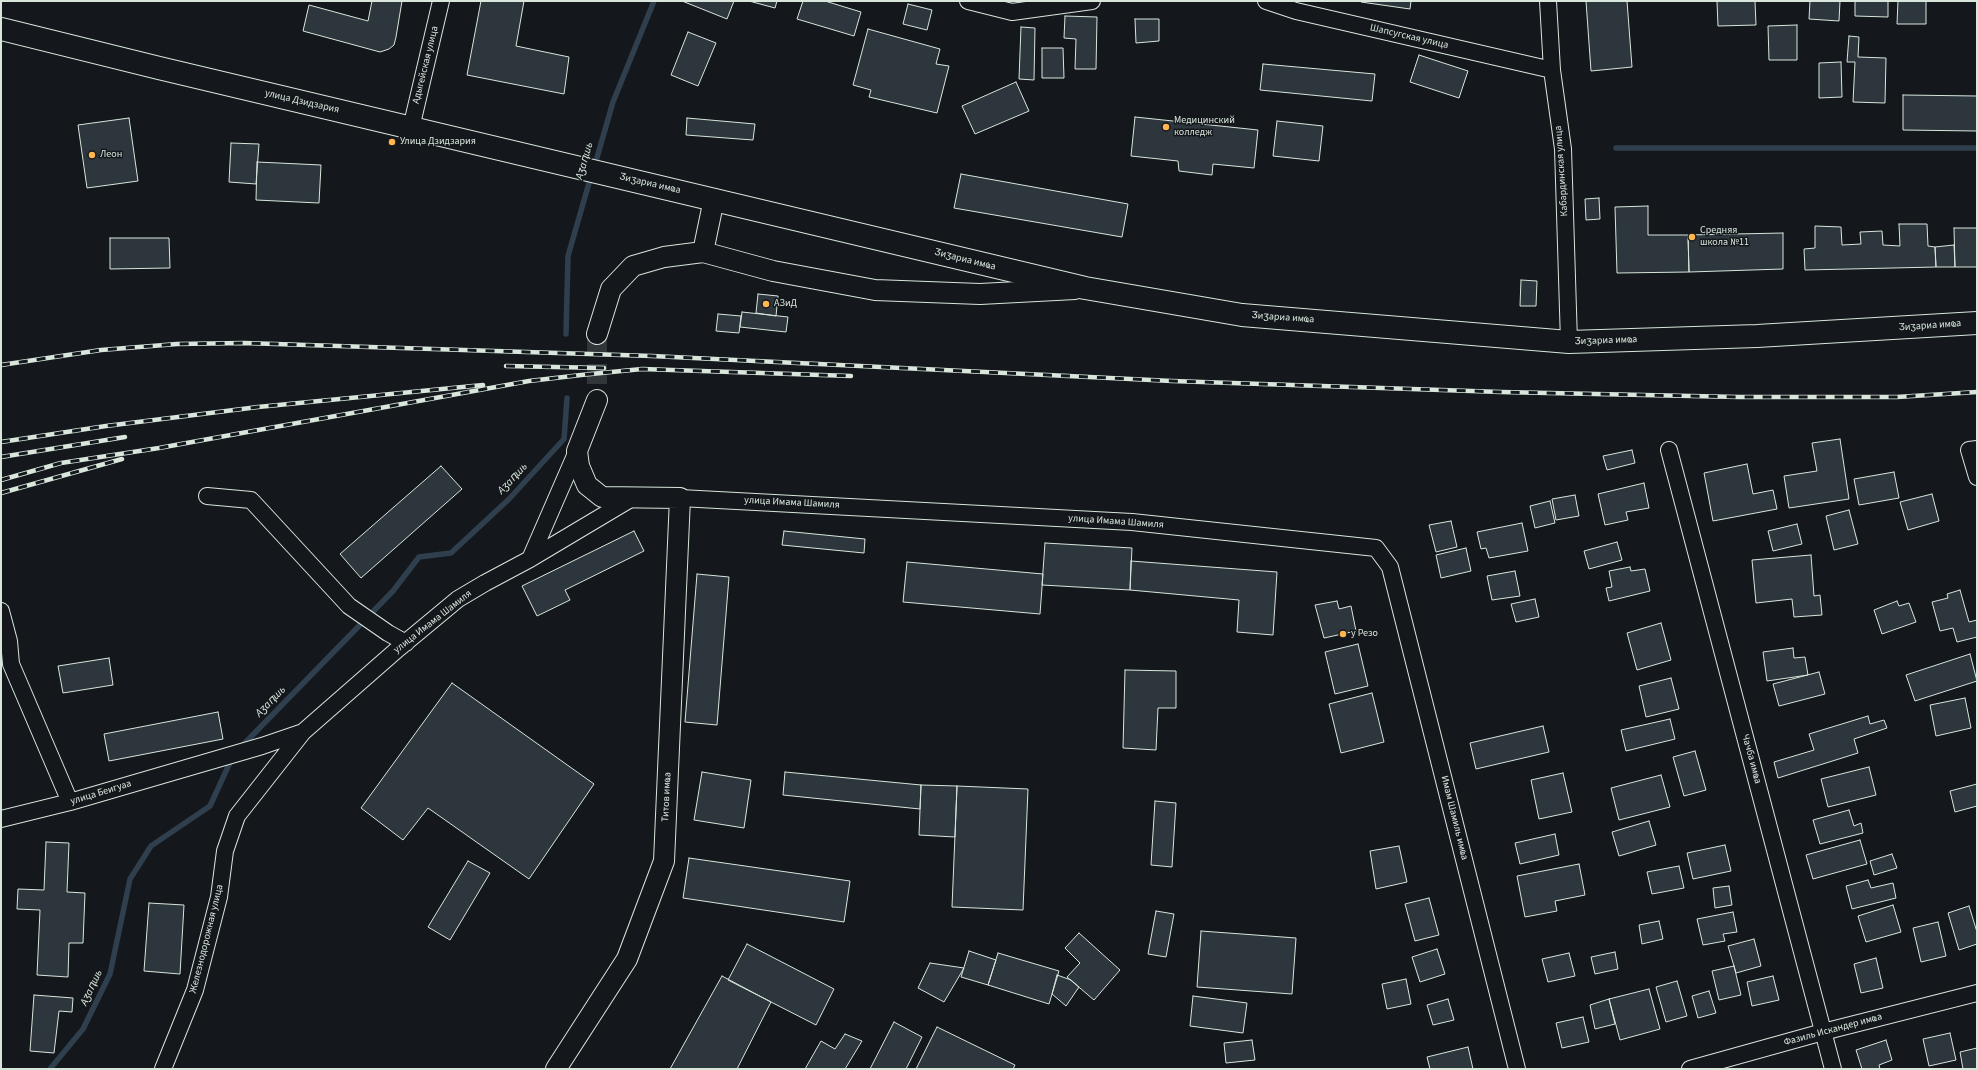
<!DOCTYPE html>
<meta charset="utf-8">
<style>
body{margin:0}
#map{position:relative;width:1978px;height:1070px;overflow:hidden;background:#14181c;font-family:"Source Sans 3",sans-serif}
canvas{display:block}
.frame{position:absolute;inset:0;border:2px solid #d8e6dc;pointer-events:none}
</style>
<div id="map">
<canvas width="1978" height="1070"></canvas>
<div class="frame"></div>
</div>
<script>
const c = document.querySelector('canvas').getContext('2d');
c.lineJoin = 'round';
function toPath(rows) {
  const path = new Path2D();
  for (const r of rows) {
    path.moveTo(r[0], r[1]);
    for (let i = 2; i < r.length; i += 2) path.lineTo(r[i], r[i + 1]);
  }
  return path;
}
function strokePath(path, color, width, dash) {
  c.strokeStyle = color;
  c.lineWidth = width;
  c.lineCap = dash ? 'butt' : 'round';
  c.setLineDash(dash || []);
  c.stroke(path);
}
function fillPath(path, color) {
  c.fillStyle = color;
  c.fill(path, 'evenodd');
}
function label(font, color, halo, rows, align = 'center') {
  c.font = font + ' "Source Sans 3",sans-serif';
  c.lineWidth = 3;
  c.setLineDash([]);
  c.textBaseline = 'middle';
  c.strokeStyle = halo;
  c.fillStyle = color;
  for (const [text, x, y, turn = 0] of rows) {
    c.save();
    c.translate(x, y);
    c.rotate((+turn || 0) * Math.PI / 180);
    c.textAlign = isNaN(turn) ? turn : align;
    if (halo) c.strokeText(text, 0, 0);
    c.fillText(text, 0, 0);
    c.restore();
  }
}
strokePath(toPath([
 [1616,148,1977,148],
 [594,168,613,102,654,1],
 [566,334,568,256,591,176],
 [241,747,393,591,419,557,451,553,509,499,564,439,567,398],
 [50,1069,83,1029,110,974,130,879,151,846,210,806,232,758]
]), '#2f3f4d', 5.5);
const building = toPath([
 [372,1,402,1,396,37,394,45,389,49,380,52,303,31,309,5,368,21,372,1],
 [481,1,524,1,516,46,569,57,564,94,467,75,481,1],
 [682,1,734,1,727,19,682,1],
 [749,1,777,1,775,8,749,1],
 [803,1,825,1,861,12,854,36,797,19,803,1],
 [1361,1,1411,1,1410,9,1361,2,1361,1],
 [1586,1,1627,1,1632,67,1591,71,1586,1],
 [1717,1,1755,1,1756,25,1718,26,1717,1],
 [1810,1,1840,1,1839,21,1809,19,1810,1],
 [1855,1,1888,1,1888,17,1855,16,1855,1],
 [1898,1,1926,1,1926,24,1897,24,1898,1],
 [908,4,932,10,927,30,903,24,908,4],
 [1065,16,1097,17,1096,69,1075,69,1076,39,1064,38,1065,16],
 [1135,19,1159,19,1159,41,1136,43,1135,19],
 [1797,25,1797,60,1769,60,1768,26,1797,25],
 [1021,27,1035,28,1034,80,1019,79,1021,27],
 [868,29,940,49,936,64,949,66,937,113,869,97,871,90,853,85,868,29],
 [688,32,716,43,698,86,671,75,688,32],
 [1849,36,1859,37,1858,57,1886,58,1885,103,1853,102,1855,62,1847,62,1849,36],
 [1042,48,1063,48,1064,78,1042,78,1042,48],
 [1419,55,1468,71,1459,98,1410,82,1419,55],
 [1841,62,1842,97,1819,98,1819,63,1841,62],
 [1263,64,1375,74,1372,101,1260,90,1263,64],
 [1016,82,1029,111,975,134,962,106,1016,82],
 [1903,95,1977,96,1977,131,1903,130,1903,95],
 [1135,117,1258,130,1254,168,1213,164,1212,175,1179,171,1178,161,1131,156,1135,117],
 [129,118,138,181,87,188,78,125,129,118],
 [687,118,755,124,753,140,686,135,687,118],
 [1277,121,1323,126,1319,161,1273,156,1277,121],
 [231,143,259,144,256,184,229,182,231,143],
 [257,162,321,165,319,203,256,200,257,162],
 [961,174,1128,204,1122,237,954,208,961,174],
 [1599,198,1600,219,1586,220,1585,199,1599,198],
 [1648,206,1648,235,1688,235,1689,272,1617,273,1615,207,1648,206],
 [1899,224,1927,224,1928,246,1935,247,1936,267,1805,270,1804,249,1815,248,1815,226,1841,227,1842,245,1861,244,1860,232,1882,231,1883,245,1900,246,1899,224],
 [1954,228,1977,228,1977,267,1955,267,1954,228],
 [1783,233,1783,269,1689,272,1688,235,1783,233],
 [110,238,169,238,170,268,110,269,110,238],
 [1954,245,1955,267,1936,267,1935,247,1954,245],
 [1521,280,1537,281,1536,306,1520,306,1521,280],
 [758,294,778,296,776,316,756,313,758,294],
 [742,312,788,317,786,332,740,327,742,312],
 [718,314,741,316,739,333,716,331,718,314],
 [1840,439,1849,499,1789,508,1784,476,1817,471,1812,443,1840,439],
 [1632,450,1635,463,1607,470,1603,456,1632,450],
 [1747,464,1753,494,1773,490,1777,509,1713,521,1704,473,1747,464],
 [441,466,462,489,361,578,340,554,441,466],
 [1894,472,1899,498,1859,505,1854,479,1894,472],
 [1644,483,1649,508,1626,512,1628,520,1605,525,1598,494,1644,483],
 [1932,494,1939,521,1908,530,1900,502,1932,494],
 [1575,495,1579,516,1556,520,1552,499,1575,495],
 [1550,501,1555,523,1535,528,1530,506,1550,501],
 [1849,510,1858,544,1834,550,1826,516,1849,510],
 [1451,521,1457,547,1436,552,1429,525,1451,521],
 [1522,523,1528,551,1489,558,1486,548,1481,549,1477,532,1522,523],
 [1797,524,1802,544,1773,551,1768,531,1797,524],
 [634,531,644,551,565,590,570,600,537,616,522,586,634,531],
 [784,531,865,539,864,553,782,545,784,531],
 [1617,542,1622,560,1589,569,1584,551,1617,542],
 [1045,543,1132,548,1130,590,1042,585,1045,543],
 [1466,548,1471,571,1441,578,1436,555,1466,548],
 [1811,555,1814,596,1820,595,1822,615,1794,617,1792,599,1756,603,1752,560,1811,555],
 [1131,561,1277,572,1273,635,1237,632,1239,600,1130,590,1131,561],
 [907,562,1043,574,1040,614,903,602,907,562],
 [1630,567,1631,571,1645,569,1650,591,1609,601,1606,588,1612,587,1609,571,1630,567],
 [1515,571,1520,596,1492,600,1487,576,1515,571],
 [697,574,729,577,717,725,685,722,697,574],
 [1960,590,1969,622,1977,620,1977,637,1957,642,1953,628,1940,631,1932,602,1948,598,1947,594,1960,590],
 [1535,599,1539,617,1516,622,1511,604,1535,599],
 [1337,601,1339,609,1351,606,1356,631,1324,638,1315,605,1337,601],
 [1897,601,1899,606,1909,603,1916,622,1882,634,1874,610,1897,601],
 [1661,623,1671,660,1637,670,1627,633,1661,623],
 [1358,644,1368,686,1335,694,1325,652,1358,644],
 [1793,648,1794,658,1805,657,1808,675,1767,681,1763,652,1793,648],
 [1970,654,1977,681,1915,701,1906,675,1970,654],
 [109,658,113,685,63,693,58,666,109,658],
 [1125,670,1176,671,1176,708,1158,708,1156,750,1123,748,1125,670],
 [1819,672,1825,694,1779,706,1773,684,1819,672],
 [1671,678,1679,709,1646,717,1639,686,1671,678],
 [452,683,594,784,529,879,428,808,403,840,361,808,452,683],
 [1372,693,1384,742,1341,753,1329,704,1372,693],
 [1965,698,1971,728,1936,736,1930,705,1965,698],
 [218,712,223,739,109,761,104,734,218,712],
 [1868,716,1870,724,1884,720,1887,728,1854,739,1858,753,1778,778,1774,762,1814,750,1809,734,1868,716],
 [1670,719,1675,739,1626,751,1621,730,1670,719],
 [1543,726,1549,752,1476,769,1470,743,1543,726],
 [1695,751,1706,790,1684,796,1673,757,1695,751],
 [1869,767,1876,795,1828,807,1821,779,1869,767],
 [702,772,751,780,744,828,694,820,702,772],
 [785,772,921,785,920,809,783,795,785,772],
 [1563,773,1572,812,1539,819,1531,780,1563,773],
 [1661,775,1670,807,1619,820,1611,788,1661,775],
 [1977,784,1977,806,1955,812,1950,791,1977,784],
 [921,785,957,786,955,837,919,835,921,785],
 [957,786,1028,789,1023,910,952,907,957,786],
 [1155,801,1176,803,1172,867,1151,865,1155,801],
 [1849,810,1854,826,1861,823,1863,833,1820,844,1813,820,1849,810],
 [1649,821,1656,845,1619,856,1612,832,1649,821],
 [1555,834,1559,855,1520,864,1515,843,1555,834],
 [1860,840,1867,864,1813,879,1806,855,1860,840],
 [46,842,69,843,67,892,85,893,83,943,69,943,68,977,37,975,40,910,17,909,18,889,44,890,46,842],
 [1725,845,1731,871,1693,879,1687,853,1725,845],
 [1399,846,1407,882,1376,889,1370,851,1399,846],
 [1892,854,1897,868,1874,875,1870,861,1892,854],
 [689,858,850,881,844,922,683,898,689,858],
 [468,861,490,873,450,940,428,927,468,861],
 [1579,864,1585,895,1555,901,1557,911,1525,917,1517,876,1579,864],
 [1679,866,1684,888,1652,894,1647,872,1679,866],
 [1868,880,1871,888,1893,883,1896,898,1852,909,1846,886,1868,880],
 [1729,886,1732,905,1715,908,1713,888,1729,886],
 [1429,898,1439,935,1415,941,1405,904,1429,898],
 [149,903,184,905,180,974,144,971,149,903],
 [1893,905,1901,932,1866,942,1858,916,1893,905],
 [1969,906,1977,932,1977,944,1959,950,1948,913,1969,906],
 [1156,911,1174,914,1166,957,1148,954,1156,911],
 [1733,912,1737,932,1723,934,1725,941,1703,945,1697,919,1733,912],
 [1659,921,1663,939,1642,944,1639,925,1659,921],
 [1938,922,1946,956,1921,962,1913,928,1938,922],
 [1201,931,1296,938,1292,994,1197,987,1201,931],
 [1079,933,1120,970,1094,1000,1067,977,1080,963,1065,948,1079,933],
 [1754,939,1761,966,1736,973,1728,946,1754,939],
 [747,944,834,989,816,1025,728,980,747,944],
 [1437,949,1445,974,1420,982,1412,957,1437,949],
 [969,951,996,960,988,985,961,977,969,951],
 [1615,952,1618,969,1595,974,1591,957,1615,952],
 [998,953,1059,971,1049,1004,988,985,998,953],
 [1569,953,1575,976,1548,982,1542,959,1569,953],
 [1876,958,1883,988,1861,993,1854,964,1876,958],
 [930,963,964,968,944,1002,918,988,930,963],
 [1734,966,1741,995,1719,1000,1712,971,1734,966],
 [1057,975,1071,980,1079,987,1066,1006,1052,994,1057,975],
 [722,976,771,1002,737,1069,670,1069,722,976],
 [1773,976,1779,1000,1752,1006,1747,982,1773,976],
 [1406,979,1411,1004,1387,1009,1382,984,1406,979],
 [1677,981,1687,1016,1666,1022,1656,987,1677,981],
 [1649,989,1660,1029,1620,1040,1609,999,1649,989],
 [1709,991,1716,1013,1698,1018,1692,996,1709,991],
 [34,995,73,998,72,1012,59,1011,54,1053,30,1051,34,995],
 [1193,996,1247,1003,1243,1033,1190,1026,1193,996],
 [1448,999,1454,1020,1433,1025,1427,1005,1448,999],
 [1609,999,1615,1024,1595,1029,1590,1005,1609,999],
 [1583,1017,1589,1042,1562,1048,1556,1023,1583,1017],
 [894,1022,922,1037,906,1069,870,1069,894,1022],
 [937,1027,1015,1065,1013,1069,916,1069,937,1027],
 [1950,1033,1956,1060,1929,1066,1923,1039,1950,1033],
 [845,1034,862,1041,845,1069,805,1069,821,1041,835,1049,845,1034],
 [1252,1040,1255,1060,1226,1063,1224,1043,1252,1040],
 [1886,1040,1892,1060,1879,1065,1880,1069,1862,1069,1856,1050,1886,1040],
 [1468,1047,1473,1069,1430,1069,1427,1057,1468,1047],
 [1977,1048,1977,1069,1963,1069,1960,1052,1977,1048]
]);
fillPath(building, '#2c363c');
strokePath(building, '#d8e6dc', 1);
strokePath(toPath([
 [597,334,597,400]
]), '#313739', 20, [20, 10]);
const minor = toPath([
 [968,1,1012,12,1092,1],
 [1266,1,1296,11,1552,70],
 [1548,1,1552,70,1563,149,1569,342],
 [411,128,441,1],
 [1977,449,1969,450,1977,477],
 [1669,450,1833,1069],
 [207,496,251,500,349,606,388,633,406,643],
 [680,498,1132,522,1376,548,1390,567,1517,1069],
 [530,559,577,451],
 [1,611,9,641,11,664,70,802],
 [1,819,70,802,262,746,303,732,399,648,458,599,485,583,530,559,634,497],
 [163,1069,195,990,219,897,225,851,237,816,303,732],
 [1690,1069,1823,1032,1977,993]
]);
const tertiary = toPath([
 [703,252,714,199],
 [597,334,611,289,633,266,664,257,703,252,773,271,875,290,980,294,1075,289],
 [556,1069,627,959,664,861,680,498,602,497,587,485,579,466,577,451,597,400]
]);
const trunk = toPath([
 [1,29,159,68,1085,288,1242,315,1569,342,1757,336,1977,323]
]);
strokePath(minor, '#d8e6dc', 18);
strokePath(tertiary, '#d8e6dc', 22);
strokePath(trunk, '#d8e6dc', 24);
strokePath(minor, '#14181c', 16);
strokePath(tertiary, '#14181c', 20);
strokePath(trunk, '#14181c', 22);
const rail = toPath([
 [1,365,101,350,177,344,244,343,652,356,1172,381,1501,392,1739,397,1897,397,1977,392],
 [506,366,604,368],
 [1,442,106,426,258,407,483,385],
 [1,457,125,437],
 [1,480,61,463,159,448,529,381,581,375,642,369,851,376],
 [1,493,122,459]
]);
strokePath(rail, '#d8e6dc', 4.5);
strokePath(rail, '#14181c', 3, [9]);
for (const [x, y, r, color] of [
 [1166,127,4,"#ffb74d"],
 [392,142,4,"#ffb74d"],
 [92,155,4,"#ffb74d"],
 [1692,237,4,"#ffb74d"],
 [766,304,4,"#ffb74d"],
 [1343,634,4,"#ffb74d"]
]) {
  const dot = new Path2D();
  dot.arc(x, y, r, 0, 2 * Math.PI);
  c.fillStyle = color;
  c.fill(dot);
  strokePath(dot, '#14181c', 1.5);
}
label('10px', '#d8e6dc', '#14181c', [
 ["Шапсугская улица",1409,37,13],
 ["Адыгейская улица",426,65,-76],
 ["улица Дзидзария",302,102,13],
 ["Кабардинская улица",1562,171,-94],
 ["Ӡиӡариа имҩа",650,184,13],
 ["Ӡиӡариа имҩа",965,260,14],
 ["Ӡиӡариа имҩа",1283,318,4],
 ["Ӡиӡариа имҩа",1930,326,-4],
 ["Ӡиӡариа имҩа",1606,341,-2],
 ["улица Имама Шамиля",792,503,3],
 ["улица Имама Шамиля",1116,522,4],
 ["улица Имама Шамиля",433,622,-38],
 ["Чачба имҩа",1751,759,75],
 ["улица Беигуаа",101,793,-17],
 ["Титов имҩа",667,797,-87],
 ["Имам Шамиль имҩа",1454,818,76],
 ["Железнодорожная улица",207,939,-76],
 ["Фазиль Искандер имҩа",1833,1030,-15]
]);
label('10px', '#d8e6dc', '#14181c', [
 ["Медицинский",1174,121],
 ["колледж",1174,133],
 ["Улица Дзидзария",400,142],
 ["Леон",100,155],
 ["Средняя",1700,231],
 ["школа №11",1700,243],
 ["АЗиД",774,304],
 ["у Резо",1351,634]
], 'left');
label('italic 11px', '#d8e6dc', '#14181c', [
 ["Аӡаԥшь",585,161,-74],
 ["Аӡаԥшь",513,479,-47],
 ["Аӡаԥшь",271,702,-46],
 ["Аӡаԥшь",92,988,-65]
]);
</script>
